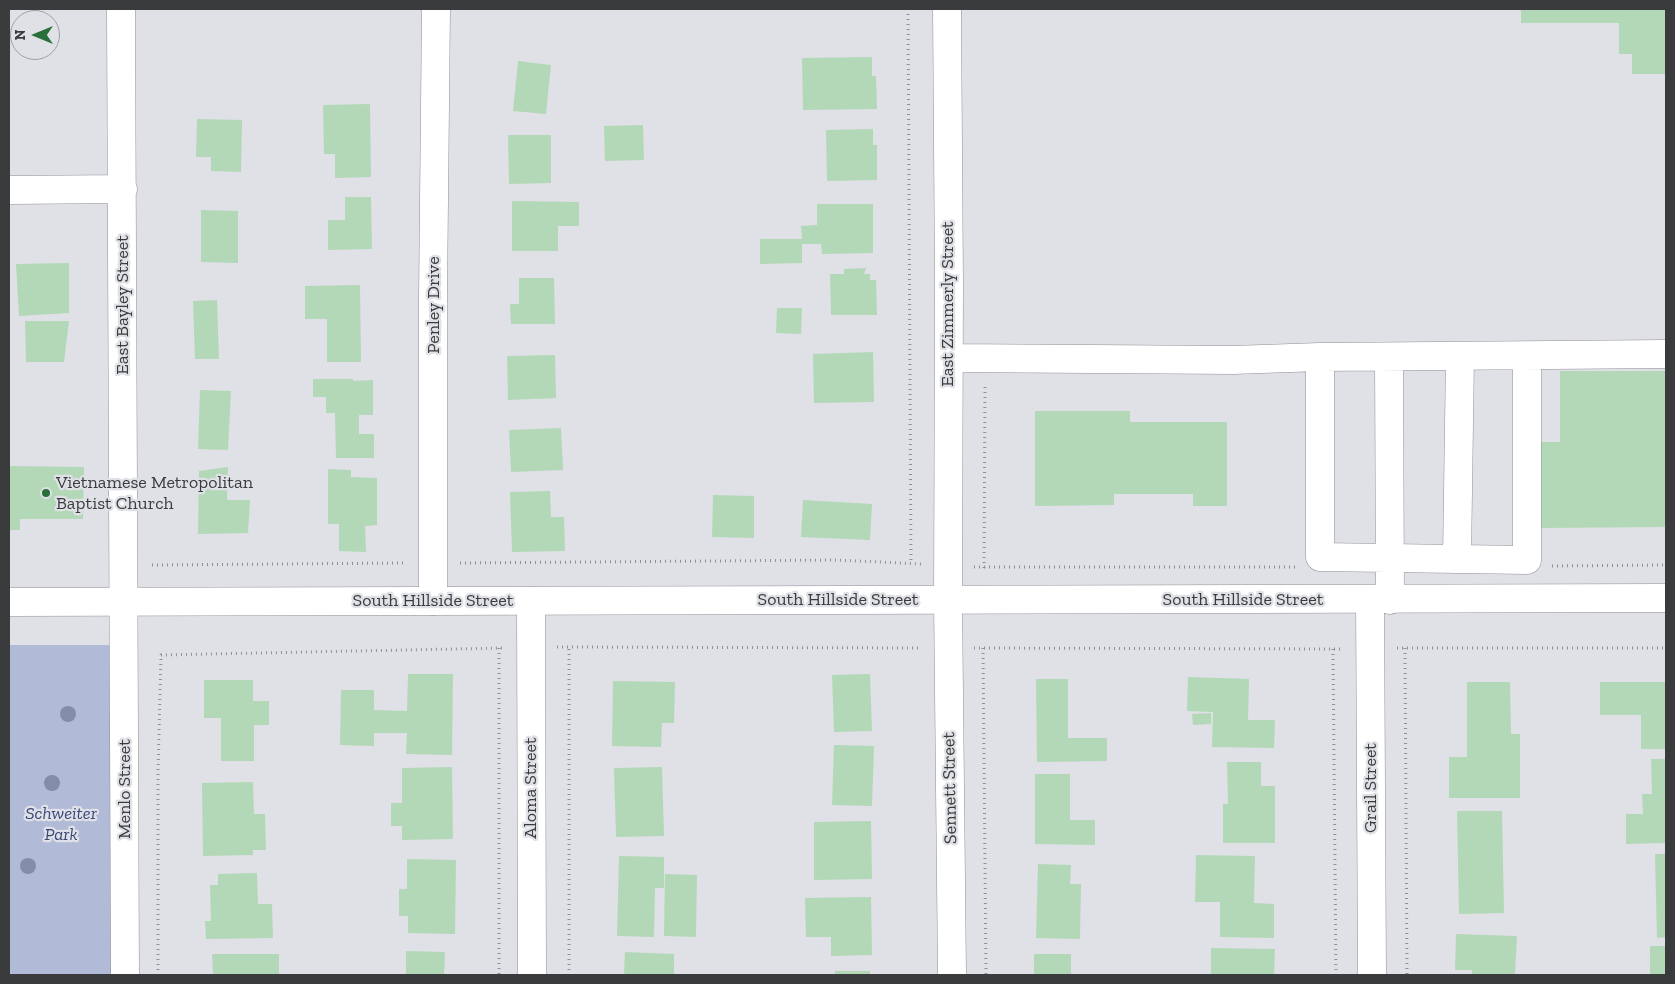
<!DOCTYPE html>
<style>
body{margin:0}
#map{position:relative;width:1675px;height:984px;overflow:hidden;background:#dfe1e6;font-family:"Zilla Slab",serif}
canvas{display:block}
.frame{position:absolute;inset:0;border:10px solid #3a3b3d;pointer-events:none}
.north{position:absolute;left:10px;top:10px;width:50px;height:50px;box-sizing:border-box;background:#dfe1e6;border:1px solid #9d9fa2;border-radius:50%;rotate:270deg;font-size:14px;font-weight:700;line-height:20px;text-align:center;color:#3a3b3d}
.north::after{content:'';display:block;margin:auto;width:18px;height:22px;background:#2a6f3a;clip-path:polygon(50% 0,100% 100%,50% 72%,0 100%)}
</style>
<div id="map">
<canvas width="1675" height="984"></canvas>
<div class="frame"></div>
<div class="north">N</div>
</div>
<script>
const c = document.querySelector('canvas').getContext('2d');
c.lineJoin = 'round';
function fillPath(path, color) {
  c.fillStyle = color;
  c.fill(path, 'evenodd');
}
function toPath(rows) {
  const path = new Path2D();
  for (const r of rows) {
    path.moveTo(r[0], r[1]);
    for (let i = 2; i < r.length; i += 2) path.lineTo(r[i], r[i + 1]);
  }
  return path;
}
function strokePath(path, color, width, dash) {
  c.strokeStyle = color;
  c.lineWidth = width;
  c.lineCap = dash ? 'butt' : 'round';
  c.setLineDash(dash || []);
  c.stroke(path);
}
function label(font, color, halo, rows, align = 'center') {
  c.font = font + ' "Zilla Slab",serif';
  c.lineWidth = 4.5;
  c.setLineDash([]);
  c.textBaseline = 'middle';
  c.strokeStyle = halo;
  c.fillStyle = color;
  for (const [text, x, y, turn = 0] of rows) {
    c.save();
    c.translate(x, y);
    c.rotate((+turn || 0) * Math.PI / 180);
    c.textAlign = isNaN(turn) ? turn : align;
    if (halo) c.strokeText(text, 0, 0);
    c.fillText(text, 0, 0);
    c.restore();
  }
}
fillPath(toPath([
 [9,645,110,645,114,975,9,975]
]), '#b1bad7');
fillPath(toPath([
 [1521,9,1666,9,1666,74,1632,74,1632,54,1619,54,1619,23,1521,23],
 [872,57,872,76,876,76,877,109,803,110,802,58],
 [518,61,551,65,546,114,513,111],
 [370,104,371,177,335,178,335,154,324,154,323,105],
 [197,119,242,120,241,172,211,171,211,157,196,157],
 [643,125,644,160,605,161,604,126],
 [873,129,873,145,877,145,877,180,827,181,826,130],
 [508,135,551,135,551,183,509,184],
 [345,197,371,197,372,249,328,250,328,220,345,220],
 [512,201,579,202,579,226,558,226,558,251,512,251],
 [817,204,873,204,873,253,822,254,821,244,802,244,802,263,760,264,760,239,802,239,801,226,817,225],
 [201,210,238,211,238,263,201,262],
 [69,263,69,313,19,316,16,264],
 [866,268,864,274,870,274,870,280,876,280,877,315,831,315,830,274,844,274,844,269],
 [519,278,554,278,555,324,511,324,510,304,519,304],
 [360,285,361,362,327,362,327,319,305,319,305,286],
 [217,300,219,359,195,359,193,301],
 [777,308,802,308,801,334,776,333],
 [25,321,69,321,64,362,26,362],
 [873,352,874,402,814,403,813,354],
 [555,355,556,398,508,400,507,356],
 [1560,371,1666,371,1666,527,1540,528,1539,442,1560,442],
 [313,379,353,379,353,381,373,380,373,415,359,415,359,434,374,434,374,458,336,458,335,413,326,413,326,397,313,397],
 [200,390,231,391,228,450,198,449],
 [1035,411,1130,411,1130,422,1227,422,1227,506,1193,506,1193,494,1114,494,1114,505,1035,506],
 [561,428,563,470,511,472,509,430],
 [9,466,84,467,83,519,20,519,20,530,9,530],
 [228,467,227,500,250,500,248,533,198,534,199,471],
 [328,469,351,470,351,477,377,478,377,525,365,526,366,552,339,551,339,524,328,524],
 [550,491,551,517,564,517,565,551,512,552,510,492],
 [713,495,754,496,754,538,712,537],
 [803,500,872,504,870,540,801,537],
 [408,674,453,674,452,755,406,754,407,733,374,733,374,746,340,745,341,690,374,690,374,710,407,711],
 [870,674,872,731,834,732,832,675],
 [1188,677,1249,679,1248,720,1275,720,1274,748,1212,747,1213,712,1187,711],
 [1036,679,1068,679,1068,738,1107,738,1107,761,1037,762],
 [204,680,253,680,253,701,269,701,269,725,254,725,254,761,221,761,221,718,204,718],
 [613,681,675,682,674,723,662,723,661,747,612,746],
 [1467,682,1510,682,1511,734,1520,734,1520,798,1449,798,1449,757,1467,757],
 [1600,682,1666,682,1666,749,1641,749,1641,715,1600,715],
 [1211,713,1211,724,1193,725,1192,714],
 [834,745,874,746,872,806,832,805],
 [1651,759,1666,759,1666,843,1626,844,1626,814,1643,814,1642,794,1652,794],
 [1227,762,1261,762,1261,786,1275,786,1275,843,1223,843,1223,804,1228,804],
 [452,767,453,839,402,840,402,826,391,826,391,803,402,803,402,768],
 [662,767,664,836,616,837,614,768],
 [1035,774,1070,774,1070,820,1095,820,1095,845,1035,844],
 [253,782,254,814,265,814,266,850,253,850,253,855,203,856,202,783],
 [1457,811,1502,811,1504,913,1459,914],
 [871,821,872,879,814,880,814,822],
 [1655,854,1666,854,1666,937,1657,938],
 [1196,855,1255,856,1254,903,1274,904,1274,938,1220,937,1220,902,1195,902],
 [619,856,664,857,664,888,655,888,654,937,617,936],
 [407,859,456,860,455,934,408,933,408,916,399,916,399,889,407,889],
 [1038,864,1071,865,1070,884,1081,884,1080,939,1036,938],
 [257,873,258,904,272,904,273,938,206,939,205,921,211,921,210,885,218,885,218,874],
 [665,874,697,875,696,937,664,936],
 [871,897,872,955,831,956,831,937,806,937,805,898],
 [1456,934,1517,936,1515,975,1472,975,1472,970,1455,970],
 [1650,946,1666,946,1666,975,1650,975],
 [1211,948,1275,949,1274,975,1211,975],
 [406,951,445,952,444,975,406,975],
 [625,952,674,954,674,975,624,975],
 [212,954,279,954,279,975,213,975],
 [1034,954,1071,954,1071,975,1034,975],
 [835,971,870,971,870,975,835,975]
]), '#b3d8b7');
const minor = toPath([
 [121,9,125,975],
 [947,9,949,284,948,600,952,975],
 [9,190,123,189],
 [1320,357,1320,557,1527,560,1527,356],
 [1389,357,1390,600],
 [949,358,1233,360,1320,357,1666,354],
 [1457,559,1460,356],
 [1370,600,1372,975],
 [433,601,433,297,436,9],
 [531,601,532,975]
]);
const major = toPath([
 [9,602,1666,598]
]);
strokePath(minor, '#8f9195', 29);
strokePath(major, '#8f9195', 29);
strokePath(toPath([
 [908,9,911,564],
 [460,563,837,560,921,564],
 [152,565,406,563],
 [1552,566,1666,565],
 [974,567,1296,567],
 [984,568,985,387],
 [557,647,921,648],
 [499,648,499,975],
 [974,648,1343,649],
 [983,648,986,975],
 [1397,648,1666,648],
 [1405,648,1407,975],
 [1333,649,1336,975],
 [158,975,158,774,161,655,503,648],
 [569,975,569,647]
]), '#8f9094', 3, [1, 4]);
strokePath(minor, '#fff', 28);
strokePath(major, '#fff', 28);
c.fillStyle = '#848cab';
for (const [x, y] of [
 [68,714],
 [52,783],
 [28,866]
]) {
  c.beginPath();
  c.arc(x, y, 8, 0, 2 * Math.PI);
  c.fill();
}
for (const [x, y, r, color] of [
 [46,493,5,"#2a6f3a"]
]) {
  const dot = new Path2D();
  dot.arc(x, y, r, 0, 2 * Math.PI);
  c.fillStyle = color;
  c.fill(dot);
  strokePath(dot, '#dfe1e6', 2);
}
label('18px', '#3a3b3d', '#dfe1e6', [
 ["East Zimmerly Street",948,304,-90],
 ["East Bayley Street",123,305,-90],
 ["Penley Drive",434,305,-90],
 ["South Hillside Street",838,600],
 ["South Hillside Street",1243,600],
 ["South Hillside Street",433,601],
 ["Aloma Street",531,788,-90],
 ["Sennett Street",950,788,-91],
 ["Grail Street",1371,788,-90],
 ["Menlo Street",125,789,-90]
]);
label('18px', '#3a3b3d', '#dfe1e6', [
 ["Vietnamese Metropolitan",56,483],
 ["Baptist Church",56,504]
], 'left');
label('italic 18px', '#3a477b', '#dfe1e6', [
 ["Schweiter",61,814],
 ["Park",61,835]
]);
</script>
